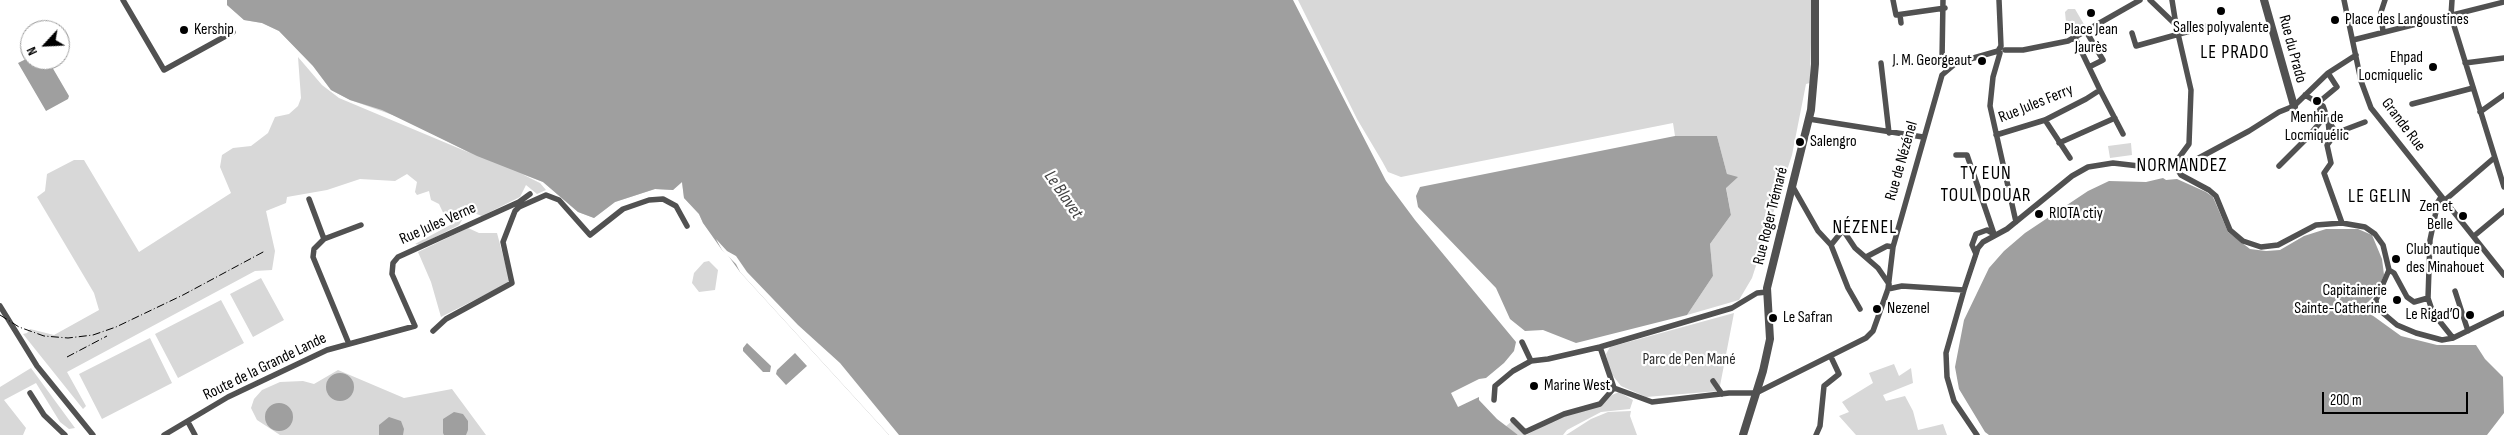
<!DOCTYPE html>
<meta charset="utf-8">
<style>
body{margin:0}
#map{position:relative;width:2504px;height:435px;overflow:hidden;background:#fff;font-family:"Sofia Sans Condensed",sans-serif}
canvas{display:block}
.north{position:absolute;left:20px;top:20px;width:50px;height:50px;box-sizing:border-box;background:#fff;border:1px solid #999;border-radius:50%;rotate:245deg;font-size:14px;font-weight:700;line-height:20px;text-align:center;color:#000}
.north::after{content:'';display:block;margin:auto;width:18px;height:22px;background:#000;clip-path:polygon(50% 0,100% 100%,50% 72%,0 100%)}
.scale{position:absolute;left:2322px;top:392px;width:146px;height:22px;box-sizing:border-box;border:2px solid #000;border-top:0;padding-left:6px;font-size:15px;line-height:18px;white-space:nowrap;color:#000;-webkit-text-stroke:4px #fff;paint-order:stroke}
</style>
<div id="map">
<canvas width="2504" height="435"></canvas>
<div class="north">N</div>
<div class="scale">200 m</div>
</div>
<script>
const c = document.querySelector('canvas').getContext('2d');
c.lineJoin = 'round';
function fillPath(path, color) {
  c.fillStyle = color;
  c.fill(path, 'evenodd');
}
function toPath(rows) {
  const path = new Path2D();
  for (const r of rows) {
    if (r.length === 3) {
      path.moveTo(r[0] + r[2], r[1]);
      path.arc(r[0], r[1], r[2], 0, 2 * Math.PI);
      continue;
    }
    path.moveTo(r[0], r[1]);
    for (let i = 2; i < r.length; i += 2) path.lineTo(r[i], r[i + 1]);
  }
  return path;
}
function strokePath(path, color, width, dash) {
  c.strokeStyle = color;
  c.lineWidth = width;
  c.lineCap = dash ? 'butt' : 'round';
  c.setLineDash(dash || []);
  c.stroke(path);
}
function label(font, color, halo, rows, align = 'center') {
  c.font = font + ' "Sofia Sans Condensed",sans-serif';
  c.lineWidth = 4.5;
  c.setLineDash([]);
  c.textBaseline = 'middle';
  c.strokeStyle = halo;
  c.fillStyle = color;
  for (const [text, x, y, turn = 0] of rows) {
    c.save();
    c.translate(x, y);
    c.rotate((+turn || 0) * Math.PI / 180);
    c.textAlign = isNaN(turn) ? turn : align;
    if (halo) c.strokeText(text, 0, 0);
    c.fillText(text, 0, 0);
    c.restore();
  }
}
fillPath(toPath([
 [227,0,502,0,596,38,722,247,703,223,699,214,684,198,682,182,673,190,655,189,615,202,594,218,578,212,543,182,522,174,540,183,546,190,537,194,526,185,520,197,482,216,474,213,465,215,459,225,420,245,415,244,452,224,447,221,439,204,431,200,429,191,417,195,415,192,417,182,407,174,395,181,360,179,327,190,287,197,286,203,266,211,275,251,272,270,255,271,67,372,86,406,83,409,23,334,27,333,30,329,54,335,99,310,94,293,37,197,45,191,47,174,74,160,84,160,139,252,231,193,220,167,222,155,233,148,251,146,268,133,275,117,289,114,298,106,301,98,298,57,322,85,339,98,470,153,404,119,350,100,331,90,313,66,279,31,262,23,244,20,227,5],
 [1298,0,1812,0,1810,83,1806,84,1792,155,1752,278,1739,300,1687,315,1713,276,1710,244,1731,215,1726,187,1727,174,1717,136,1675,136,1673,123,1401,177,1388,172,1382,161,1357,119],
 [2068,9,2075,9,2085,26,2073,33,2066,22,2065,12],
 [2131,143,2132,155,2110,158,2108,146],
 [468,228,479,233,497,233,510,282,441,317,431,282,418,252],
 [709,261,718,270,715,290,699,292,692,283,694,273,704,262],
 [261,278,284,320,253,337,230,294],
 [221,300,244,343,178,378,155,334],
 [1734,313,1719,391,1646,397,1621,386,1610,372,1606,354,1610,347],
 [150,338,172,383,102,419,79,374],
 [1894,364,1899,376,1911,368,1913,383,1883,395,1886,401,1905,396,1913,411,1918,430,1943,424,1947,435,1856,435,1839,416,1849,412,1842,402,1873,383,1869,373],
 [31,368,75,428,69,429,60,422,36,383,4,400,26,428,23,435,0,435,0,387],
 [338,370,404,398,452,389,486,435,280,435,257,420,251,408,254,399,262,390,280,382,303,381,314,384],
 [1619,392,1633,400,1630,409,1601,412,1567,430,1563,435,1518,435,1505,427,1512,421,1526,435,1567,414,1600,406,1612,395],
 [1631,411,1630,416,1637,435,1566,435,1591,419,1608,412]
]), '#d8d8d8');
fillPath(toPath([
 [227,0,1293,0,1386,181,1415,220,1516,342,1514,351,1504,363,1486,378,1479,379,1451,393,1458,407,1479,397,1479,400,1497,419,1518,435,889,435,740,272,727,254,722,250,703,223,699,214,684,198,682,182,673,190,655,189,615,202,594,218,578,212,543,182,477,156,382,110,350,100,331,90,313,66,279,31,262,23,244,20,227,5],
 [30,57,30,60,48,60,69,96,68,99,46,111,18,63],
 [1675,136,1717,136,1727,174,1738,177,1726,188,1731,215,1710,244,1713,276,1687,315,1576,343,1543,330,1525,331,1510,319,1496,288,1418,207,1416,196,1420,187],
 [2163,178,2166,180,2177,179,2206,192,2213,197,2228,232,2250,249,2266,251,2280,250,2304,236,2326,229,2358,229,2372,235,2382,259,2384,275,2376,294,2365,305,2365,310,2401,336,2437,345,2476,345,2485,359,2503,377,2504,413,2487,435,1989,435,1985,432,1959,389,1955,367,1964,320,1989,268,2004,251,2025,233,2088,191,2109,181,2146,182],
 [747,343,771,366,770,372,763,372,743,351,743,348],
 [795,353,807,366,786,385,776,374,777,370],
 [340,387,14],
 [279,417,14],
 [454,412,463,414,468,421,468,430,466,435,444,435,443,433,443,419],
 [389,417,401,421,404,429,403,435,379,435,379,425]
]), '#9f9f9f');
fillPath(toPath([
 [716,239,727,251,736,256,747,272,798,325,840,363,899,435,889,435,740,272,736,264,722,250]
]), '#fff');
strokePath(toPath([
 [123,0,164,70,233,32],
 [1893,0,1896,15,1945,8],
 [1943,0,1942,60,1946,70],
 [2150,0,2176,25,2191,90,2189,144,2175,163,2176,167,2181,175,2209,190,2216,196,2230,230,2243,241,2261,247,2278,245,2316,225,2342,223,2365,227,2375,234,2383,245,2389,270,2394,273,2407,297,2414,302,2428,298],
 [2172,0,2176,25],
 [2344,0,2361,81,2371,108,2504,275],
 [2452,0,2451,16,2504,187],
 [1900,15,1901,23],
 [2086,31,2103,60,2089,67],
 [2383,32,2381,12,2385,0],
 [2132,33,2136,46,2208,26],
 [2353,40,2504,2],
 [2005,50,2023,50,2068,41,2140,0],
 [1998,51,2001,46,1999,0],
 [2000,53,1993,77,1990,106,2016,222],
 [1881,63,1889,133],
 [2465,63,2504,58],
 [2100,90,2123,134],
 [2305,95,2323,106,2328,120,2330,141,2327,145,2331,163,2324,173,2342,223],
 [2319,102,2337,87,2328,73],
 [2412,104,2473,88],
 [2294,106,2295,111,2310,121,2323,106],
 [2480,112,2504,95],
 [1809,119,1923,137],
 [2045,120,2070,158],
 [2328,120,2336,133,2365,122],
 [1996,135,2045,120,2086,99,2100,90,2075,38],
 [2059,143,2115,118],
 [1956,155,1967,155,1994,234],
 [2279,166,2308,137,2326,115],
 [1793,187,1818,231,1831,245,1848,288,1860,309],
 [2441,197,2438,202,2430,240,2428,298,2433,313,2453,338],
 [309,199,324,239],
 [2444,201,2494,158],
 [2474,236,2504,211],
 [1831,245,1843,230,1855,248,1878,268,1889,284],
 [1976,254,1972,245,1976,234,1987,230,1994,234],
 [1866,257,1887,246,1893,247],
 [2389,270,2376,300,2377,308,2397,325,2416,333,2442,340,2453,338,2504,313],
 [1888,289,1902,286,1964,290],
 [2455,291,2468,331],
 [0,306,37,366,93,435],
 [433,331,446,319,512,283,503,242,515,211,519,207,546,195,559,200,590,235,623,209,649,200,663,199,676,206,687,226],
 [1522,342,1531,361],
 [349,344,313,257,314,249,324,239,361,225],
 [1600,347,1614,388,1652,402,1729,393,1756,393,1866,338,1873,331,1888,289,1893,247,1942,75,1956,63,1998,51],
 [1713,381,1722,394],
 [30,393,44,415,65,435],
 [1494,400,1495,386,1513,371,1531,361,1548,359,1600,347,1732,308,1757,293,1767,292],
 [1513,420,1525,432,1564,414,1600,404,1614,388],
 [188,422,195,435],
 [164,435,228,397,327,350,415,326,392,274,393,263,398,257,519,202,530,194],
 [1816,435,1820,426,1824,386,1839,374,1831,357],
 [1977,435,1954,401,1947,377,1946,353,1964,290,1978,248,1983,242,2007,229,2072,176,2088,167,2113,163,2139,166,2162,165,2195,160,2249,131,2279,112,2294,106,2328,73,2356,55]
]), '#515151', 5.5);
strokePath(toPath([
 [2264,0,2294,106],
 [1743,435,1763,371,1770,339,1767,288,1811,110,1815,64,1815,0]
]), '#515151', 8);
strokePath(toPath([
 [0,315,19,327,44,336,68,338,93,335,116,327,183,295,265,251],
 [67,357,107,336]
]), '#000', 1, [8, 2.5, 1, 2.5]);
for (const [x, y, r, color] of [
 [2221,11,5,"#000"],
 [2091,13,5,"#000"],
 [2335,20,5,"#000"],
 [184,30,5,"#000"],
 [1982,61,5,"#000"],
 [2433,67,5,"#000"],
 [2317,101,5,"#000"],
 [1800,142,5,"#000"],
 [2039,214,5,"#000"],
 [2463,216,5,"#000"],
 [2396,259,5,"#000"],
 [2397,300,5,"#000"],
 [1877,309,5,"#000"],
 [2470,315,5,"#000"],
 [1773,318,5,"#000"],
 [1534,386,5,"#000"]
]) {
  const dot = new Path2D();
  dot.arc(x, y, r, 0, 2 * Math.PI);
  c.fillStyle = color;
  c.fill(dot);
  strokePath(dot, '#fff', 2);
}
label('16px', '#000', '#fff', [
 ["Place des Langoustines",2345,20],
 ["Salles polyvalente",2221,28,"center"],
 ["Kership",194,30],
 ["Place Jean",2091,30,"center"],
 ["Jaurès",2091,48,"center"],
 ["Ehpad",2423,58,"right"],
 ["Locmiquelic",2423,76,"right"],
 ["J. M. Georgeaut",1972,61,"right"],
 ["Menhir de",2317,118,"center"],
 ["Locmiquélic",2317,136,"center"],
 ["Salengro",1810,142],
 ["Zen et",2453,207,"right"],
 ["Belle",2453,225,"right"],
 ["RIOTA ctiy",2049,214],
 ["Club nautique",2406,250],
 ["des Minahouet",2406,268],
 ["Capitainerie",2387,291,"right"],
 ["Sainte-Catherine",2387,309,"right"],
 ["Nezenel",1887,309],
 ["Le Rigad’O",2460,315,"right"],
 ["Le Safran",1783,318],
 ["Marine West",1544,386]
], 'left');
label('16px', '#000', '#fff', [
 ["Rue du Prado",2292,49,75],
 ["Rue Jules Ferry",2036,104,-22],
 ["Grande Rue",2403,125,53],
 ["Rue de Nézénel",1902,161,-74],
 ["Rue Roger Trémaré",1771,216,-76],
 ["Rue Jules Verne",438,224,-24],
 ["Route de la Grande Lande",265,367,-26]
]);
label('16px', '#2f2f2f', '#fff', [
 ["Parc de Pen Mané",1689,360]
]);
label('italic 18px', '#404040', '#fff', [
 ["Le Blavet",1063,195,55]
]);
c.letterSpacing = '1px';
label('19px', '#000', '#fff', [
 ["LE PRADO",2235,53],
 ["NORMANDEZ",2182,166],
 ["TY EUN",1986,174],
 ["TOUL DOUAR",1986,196],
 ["LE GELIN",2380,197],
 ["NÉZENEL",1865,228]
]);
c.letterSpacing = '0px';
</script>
